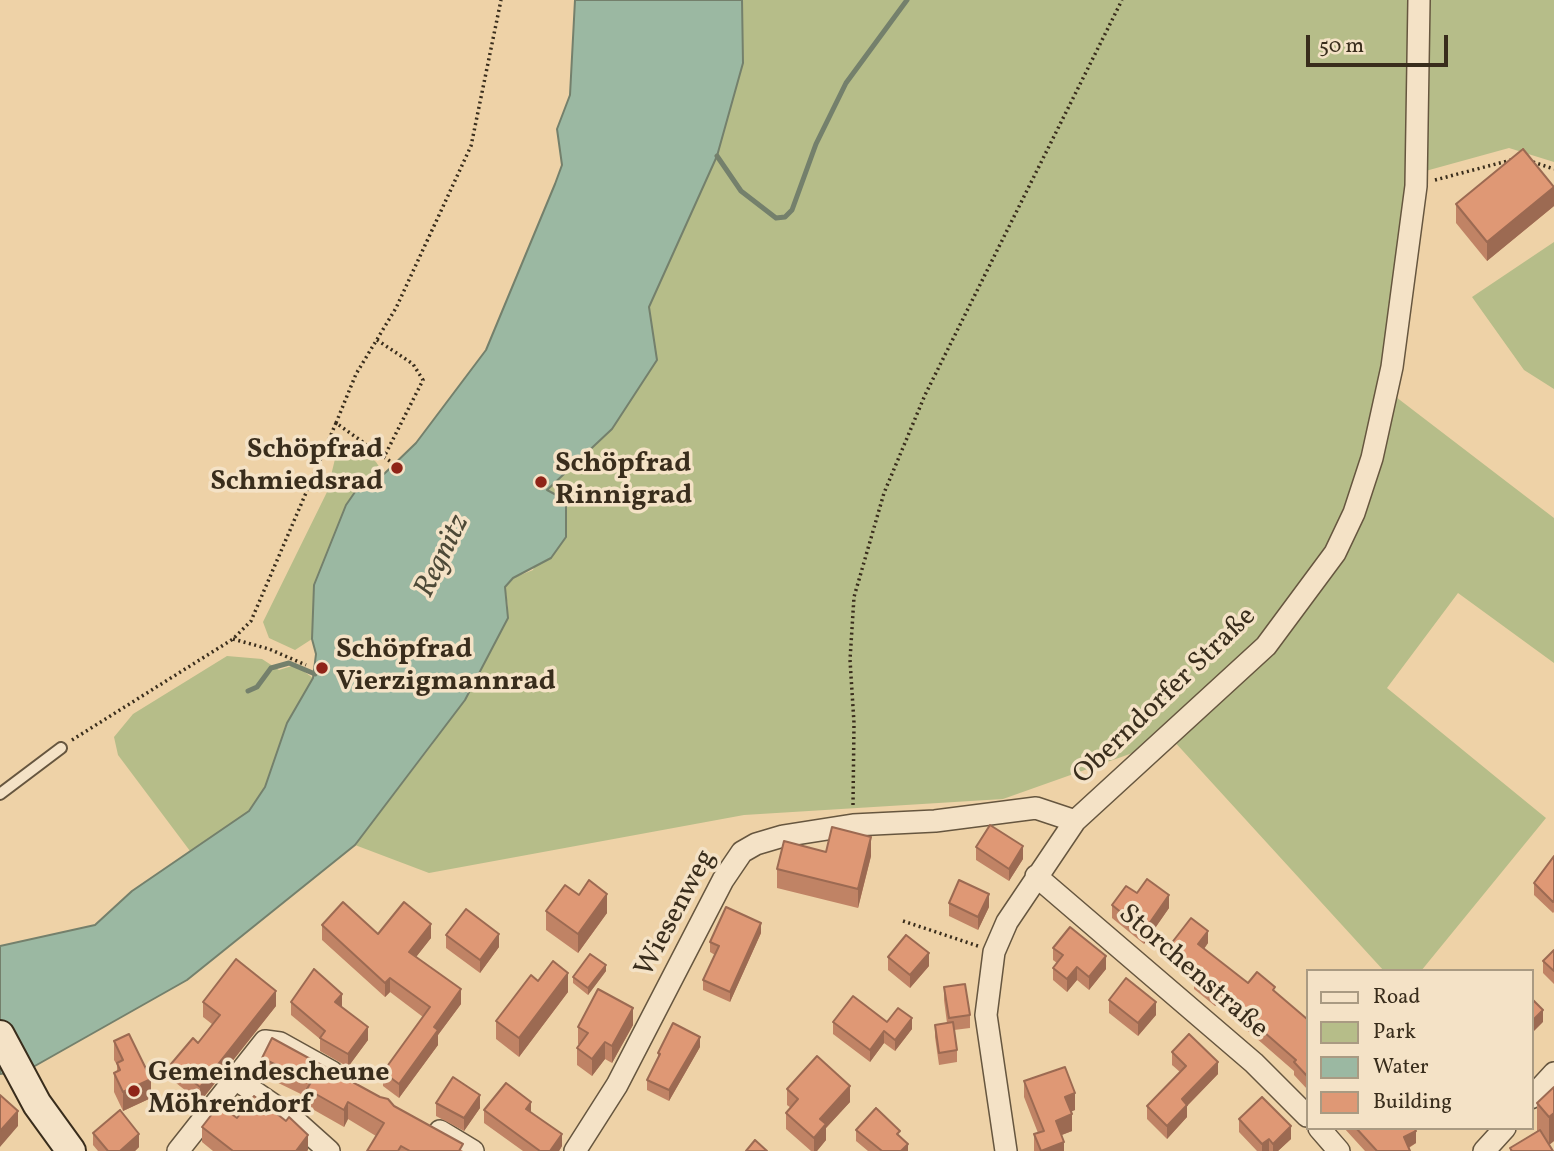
<!DOCTYPE html>
<meta charset="utf-8">
<style>
body{margin:0}
#map{position:relative;width:1554px;height:1151px;overflow:hidden;background:#eed2a7;font-family:Vollkorn,serif}
canvas{display:block}
.legend{position:absolute;left:1306px;top:969px;width:228px;height:161px;box-sizing:border-box;background:#f4e2c6;border:2px solid #a99a82;margin:0;padding:9px 12px;list-style:none;font-size:21px;color:#392d1c}
.legend li{display:flex;align-items:center;gap:14px;height:35px}
.legend b{width:35px;border:2px solid #a99a82}
.scale{position:absolute;left:1306px;top:35px;width:142px;height:32px;box-sizing:border-box;border:4px solid #392d1c;border-top:0;padding-left:9px;font-size:21px;line-height:24px;white-space:nowrap;color:#392d1c;-webkit-text-stroke:5px #f4e2c6;paint-order:stroke}
</style>
<div id="map">
<canvas width="1554" height="1151"></canvas>
<ul class="legend">
<li><b style="height:9px;background:#f4e2c6"></b>Road</li>
<li><b style="height:19px;background:#b6bd89"></b>Park</li>
<li><b style="height:19px;background:#9bb8a2"></b>Water</li>
<li><b style="height:19px;background:#df9875"></b>Building</li>
</ul>
<div class="scale">50 m</div>
</div>
<script>
const c = document.querySelector('canvas').getContext('2d');
c.lineJoin = 'round';
function fillPath(path, color) {
  c.fillStyle = color;
  c.fill(path, 'evenodd');
}
function toPath(rows) {
  const path = new Path2D();
  for (const r of rows) {
    path.moveTo(r[0], r[1]);
    for (let i = 2; i < r.length; i += 2) path.lineTo(r[i], r[i + 1]);
  }
  return path;
}
function strokePath(path, color, width, dash) {
  c.strokeStyle = color;
  c.lineWidth = width;
  c.lineCap = dash ? 'butt' : 'round';
  c.setLineDash(dash || []);
  c.stroke(path);
}
function label(font, color, halo, rows, align = 'center') {
  c.font = font + ' Vollkorn,serif';
  c.lineWidth = 7;
  c.setLineDash([]);
  c.textBaseline = 'middle';
  c.strokeStyle = halo;
  c.fillStyle = color;
  for (const [text, x, y, turn = 0] of rows) {
    c.save();
    c.translate(x, y);
    c.rotate((+turn || 0) * Math.PI / 180);
    c.textAlign = isNaN(turn) ? turn : align;
    if (halo) c.strokeText(text, 0, 0);
    c.fillText(text, 0, 0);
    c.restore();
  }
}
fillPath(toPath([
 [742,0,1554,0,1554,162,1509,148,1411,175,1396,397,1554,518,1554,663,1458,593,1387,688,1546,818,1421,971,1384,971,1172,739,1003,799,744,815,429,873,355,845,432,745,508,607,505,587,513,578,533,570,560,497,547,491,657,360,648,307,717,156,743,63],
 [1554,242,1554,389,1524,370,1472,297],
 [345,443,356,443,376,462,384,474,375,478,346,505,314,585,312,639,295,650,269,638,263,622,327,492,335,459],
 [227,656,262,659,279,670,295,665,313,678,287,723,265,787,249,811,190,851,118,755,114,737,133,714]
]), '#b6bd89');
const water = toPath([
 [575,0,742,0,743,63,717,156,649,307,657,360,612,429,547,490,560,497,566,506,566,537,551,558,513,578,505,587,508,618,465,700,355,845,187,980,26,1071,0,1074,0,946,95,925,132,891,249,811,265,787,287,723,313,678,316,654,312,639,314,585,346,505,355,492,384,474,416,443,486,350,555,184,562,165,557,129,570,95,575,0]
]);
fillPath(water, '#9bb8a2');
strokePath(water, '#74806c', 2);
strokePath(toPath([
 [717,156,741,191,776,218,785,217,792,210,816,144,846,83,907,0],
 [248,691,257,687,271,668,289,663,315,674]
]), '#74806c', 5);
const lane = toPath([
 [0,794,61,748]
]);
const street = toPath([
 [1036,876,1254,1063,1307,1116],
 [237,1080,291,1117,329,1151],
 [1531,1098,1554,1073],
 [1319,1128,1339,1151],
 [440,1131,473,1151],
 [178,1151,265,1041,280,1043,332,1072],
 [575,1151,617,1085,723,880,742,852,756,844,783,836,853,825,935,821,1036,808,1075,821],
 [1006,1151,986,1015,994,952,1007,922,1075,821,1266,646,1335,553,1354,513,1372,458,1392,367,1416,186,1419,0],
 [1484,1151,1505,1128]
]);
const secondary = toPath([
 [0,1035,37,1104,71,1151]
]);
strokePath(lane, '#66563f', 14);
strokePath(street, '#66563f', 24);
strokePath(secondary, '#392d1c', 32);
strokePath(toPath([
 [1533,162,1554,169],
 [1435,180,1515,159],
 [377,340,413,364,423,380,384,457],
 [336,423,356,374,396,308,471,146,501,0],
 [233,639,269,649,306,665],
 [72,740,233,639,251,621,336,423,391,462],
 [853,805,854,723,850,660,854,597,884,493,925,395,1122,0],
 [903,921,978,946]
]), '#392d1c', 3.5, [2, 3.5]);
strokePath(lane, '#f4e2c6', 10);
strokePath(street, '#f4e2c6', 21);
strokePath(secondary, '#f4e2c6', 28);
fillPath(toPath([
 [1456,204,1554,206,1487,261,1456,223],
 [976,847,1023,859,1009,881,976,860],
 [826,852,871,856,858,908,777,888,777,869],
 [1554,856,1554,912,1553,913,1534,895,1534,883],
 [579,895,607,913,578,953,546,930,546,911],
 [949,903,989,907,978,930,949,916],
 [1112,905,1169,908,1144,944,1112,918],
 [322,925,378,934,431,938,416,957,461,1004,438,1035,438,1045,399,1098,383,1086,383,1072,423,1017,390,992,385,997,322,940],
 [761,933,730,1002,703,990,703,980,715,955,710,952,710,942],
 [446,935,499,947,480,973,446,948],
 [1208,943,1204,949,1248,983,1275,992,1307,1019,1307,1089,1294,1075,1294,1071,1217,1004,1215,1006,1194,989,1194,982,1167,962,1167,949],
 [1053,948,1106,969,1089,990,1077,980,1067,992,1053,980,1053,968,1057,963,1053,960],
 [1554,950,1554,984,1543,973,1543,961],
 [888,957,929,966,910,988,888,970],
 [606,971,588,995,573,983,573,977],
 [538,981,568,992,519,1057,496,1039,496,1021],
 [944,987,970,1015,970,1028,954,1030,957,1050,957,1062,939,1065,935,1037,935,1025,947,1023,944,1000],
 [1109,1000,1156,1015,1138,1036,1109,1013],
 [203,1002,276,1006,200,1102,171,1079,171,1064,198,1043,212,1024,203,1017],
 [291,1002,342,1006,342,1007,368,1040,348,1067,320,1051,320,1039,291,1015],
 [833,1022,887,1022,912,1029,895,1051,884,1043,870,1062,833,1034],
 [633,1025,612,1063,605,1059,592,1076,577,1065,577,1048,579,1045,578,1044,578,1027],
 [114,1041,151,1098,123,1111,114,1092,114,1073,117,1072,117,1065,114,1060],
 [700,1047,669,1101,647,1090,647,1080,658,1059,658,1053],
 [1172,1052,1218,1074,1187,1106,1187,1117,1167,1139,1147,1119,1147,1106,1180,1072,1172,1065],
 [262,1058,394,1106,463,1151,367,1151,376,1136,348,1119,344,1127,307,1106,307,1097,262,1075],
 [1024,1081,1075,1110,1071,1111,1072,1131,1062,1135,1064,1151,1034,1151,1034,1134,1038,1133,1024,1097],
 [1554,1087,1554,1141,1549,1145,1553,1151,1510,1151,1510,1148,1537,1131,1537,1103],
 [787,1089,850,1102,826,1128,826,1140,817,1151,811,1151,786,1129,786,1113,791,1108,787,1105],
 [436,1103,480,1108,464,1131,436,1116],
 [484,1110,531,1112,562,1146,559,1151,523,1151,484,1123],
 [1239,1119,1291,1139,1278,1151,1257,1151,1239,1132],
 [202,1127,308,1150,307,1151,213,1151,202,1142],
 [1344,1128,1414,1128,1416,1143,1409,1148,1410,1151,1365,1151],
 [856,1130,900,1136,908,1151,868,1151,856,1141],
 [93,1133,139,1147,135,1151,98,1151,93,1145]
]), '#c08365');
fillPath(toPath([
 [1554,187,1554,206,1487,261,1487,242],
 [871,837,871,856,858,908,858,889],
 [1023,846,1023,859,1009,881,1009,869],
 [607,894,607,913,578,953,578,934],
 [989,894,989,907,978,930,978,917],
 [1169,895,1169,908,1144,944,1144,931],
 [761,923,761,933,730,1002,730,992],
 [431,924,431,938,409,966,409,952],
 [1208,931,1208,943,1198,957,1198,944],
 [499,934,499,947,480,973,480,960],
 [929,953,929,966,910,988,910,975],
 [1106,956,1106,969,1089,990,1089,977],
 [606,965,606,971,588,995,588,988],
 [1077,967,1077,980,1067,992,1067,979],
 [568,973,568,992,519,1057,519,1038],
 [390,978,390,992,385,997,385,983],
 [461,989,461,1004,438,1035,438,1045,399,1098,399,1084,434,1027],
 [276,991,276,1006,200,1102,200,1087],
 [1217,991,1217,1004,1215,1006,1215,994],
 [342,994,342,1006,335,1015,335,1002],
 [1156,1002,1156,1015,1138,1036,1138,1023],
 [633,1008,633,1025,612,1063,612,1046],
 [1543,1010,1543,1022,1531,1034,1531,1022],
 [912,1018,912,1029,895,1051,895,1040],
 [368,1027,368,1040,348,1067,348,1054],
 [884,1031,884,1043,870,1062,870,1050],
 [700,1037,700,1047,669,1101,669,1090],
 [605,1042,605,1059,592,1076,592,1059],
 [1218,1062,1218,1074,1187,1106,1187,1117,1167,1139,1167,1126,1182,1099],
 [151,1079,151,1098,123,1111,123,1092],
 [850,1086,850,1102,826,1128,826,1140,817,1151,814,1151,814,1138,820,1119],
 [1075,1093,1075,1110,1065,1114,1065,1097],
 [480,1095,480,1108,464,1131,464,1118],
 [348,1102,348,1119,344,1127,344,1110],
 [531,1102,531,1115,526,1109],
 [18,1111,18,1126,0,1147,0,1131],
 [1554,1113,1554,1141,1549,1145,1549,1117],
 [1072,1114,1072,1131,1056,1137,1056,1121],
 [1291,1126,1291,1139,1278,1151,1273,1151,1273,1144],
 [1416,1131,1416,1143,1404,1150,1404,1137],
 [139,1134,139,1147,135,1151,120,1151],
 [562,1134,562,1146,559,1151,550,1151],
 [308,1135,308,1150,307,1151,296,1151],
 [1269,1139,1269,1151,1262,1151,1262,1144],
 [1064,1142,1064,1151,1041,1151],
 [908,1144,908,1151,901,1151]
]), '#9c6a52');
const building = toPath([
 [1523,149,1554,187,1487,242,1456,204,1523,149],
 [990,825,1023,846,1009,869,976,847,990,825],
 [832,827,871,837,858,889,777,869,784,841,826,852,832,827],
 [1554,856,1554,900,1553,902,1534,883,1554,856],
 [1147,879,1169,895,1144,931,1112,905,1126,886,1137,893,1147,879],
 [589,880,607,894,578,934,546,911,565,885,579,895,589,880],
 [959,880,989,894,978,917,949,903,959,880],
 [343,902,378,934,404,902,431,924,409,952,461,989,434,1027,438,1030,399,1084,383,1072,430,1007,390,978,385,983,322,925,343,902],
 [726,907,761,923,730,992,703,980,719,946,710,942,726,907],
 [466,909,499,934,480,960,446,935,466,909],
 [1191,918,1208,931,1198,944,1248,983,1257,972,1275,987,1273,990,1307,1019,1307,1076,1294,1062,1296,1060,1217,991,1215,994,1194,977,1197,972,1167,949,1191,918],
 [1070,927,1106,956,1089,977,1077,967,1067,979,1053,968,1063,955,1053,948,1070,927],
 [906,935,929,953,910,975,888,957,906,935],
 [1554,950,1554,971,1543,961,1554,950],
 [590,954,606,965,588,988,573,977,590,954],
 [236,959,276,991,200,1087,171,1064,193,1038,198,1043,220,1015,203,1002,236,959],
 [553,961,568,973,519,1038,496,1021,531,975,538,981,553,961],
 [314,969,342,994,335,1002,368,1027,348,1054,320,1038,325,1031,291,1002,314,969],
 [1126,978,1156,1002,1138,1023,1109,1000,1126,978],
 [965,984,970,1015,949,1018,944,987,965,984],
 [598,989,633,1008,612,1046,605,1042,592,1059,577,1048,588,1033,578,1027,598,989],
 [853,996,887,1022,898,1008,912,1018,895,1040,884,1031,870,1050,833,1022,853,996],
 [1531,998,1543,1010,1531,1022,1531,998],
 [953,1022,957,1050,939,1053,935,1025,953,1022],
 [673,1023,700,1037,669,1090,647,1080,660,1054,658,1053,673,1023],
 [129,1034,151,1079,123,1092,114,1073,120,1070,117,1063,123,1060,114,1041,129,1034],
 [1189,1034,1218,1062,1182,1099,1187,1105,1167,1126,1147,1106,1186,1066,1172,1052,1189,1034],
 [272,1038,380,1097,388,1099,394,1106,463,1144,459,1151,410,1151,401,1146,398,1151,367,1151,384,1123,348,1102,344,1110,307,1089,311,1082,262,1058,272,1038],
 [817,1056,850,1086,820,1119,826,1124,814,1138,786,1113,798,1099,787,1089,817,1056],
 [1065,1067,1075,1093,1065,1097,1072,1114,1056,1121,1064,1142,1041,1151,1034,1134,1044,1131,1024,1081,1065,1067],
 [453,1077,480,1095,464,1118,436,1103,453,1077],
 [506,1083,531,1102,526,1109,562,1134,550,1151,540,1151,484,1110,506,1083],
 [1554,1087,1554,1113,1549,1117,1537,1103,1554,1087],
 [0,1095,18,1111,0,1131,0,1095],
 [254,1096,286,1121,289,1117,308,1135,296,1151,233,1151,202,1127,219,1105,237,1118,254,1096],
 [1262,1097,1291,1126,1273,1144,1269,1139,1262,1144,1239,1119,1262,1097],
 [876,1108,900,1131,897,1134,908,1144,901,1151,882,1151,856,1130,876,1108],
 [120,1110,139,1134,120,1151,108,1151,93,1133,120,1110],
 [1356,1128,1414,1128,1416,1131,1404,1137,1410,1151,1377,1151,1356,1128],
 [1540,1130,1553,1151,1512,1151,1510,1148,1540,1130],
 [755,1140,767,1151,746,1151,755,1140]
]);
fillPath(building, '#df9875');
strokePath(building, '#9c6a52', 2);
for (const [x, y, r, color] of [
 [397,468,7,"#8f2418"],
 [541,482,7,"#8f2418"],
 [322,668,7,"#8f2418"],
 [134,1091,7,"#8f2418"]
]) {
  const dot = new Path2D();
  dot.arc(x, y, r, 0, 2 * Math.PI);
  c.fillStyle = color;
  c.fill(dot);
  strokePath(dot, '#f4e2c6', 2.5);
}
label('bold 28px', '#392d1c', '#f4e2c6', [
 ["Schöpfrad",383,452,"right"],
 ["Schmiedsrad",383,484,"right"],
 ["Schöpfrad",555,466],
 ["Rinnigrad",555,498],
 ["Schöpfrad",336,652],
 ["Vierzigmannrad",336,684],
 ["Gemeindescheune",148,1075],
 ["Möhrendorf",148,1107]
], 'left');
label('28px', '#392d1c', '#f4e2c6', [
 ["Oberndorfer Straße",1166,697,-44],
 ["Wiesenweg",677,914,-62],
 ["Storchenstraße",1192,973,41]
]);
label('italic 30px', '#4d4937', '#f4e2c6', [
 ["Regnitz",444,557,-64]
]);
</script>
